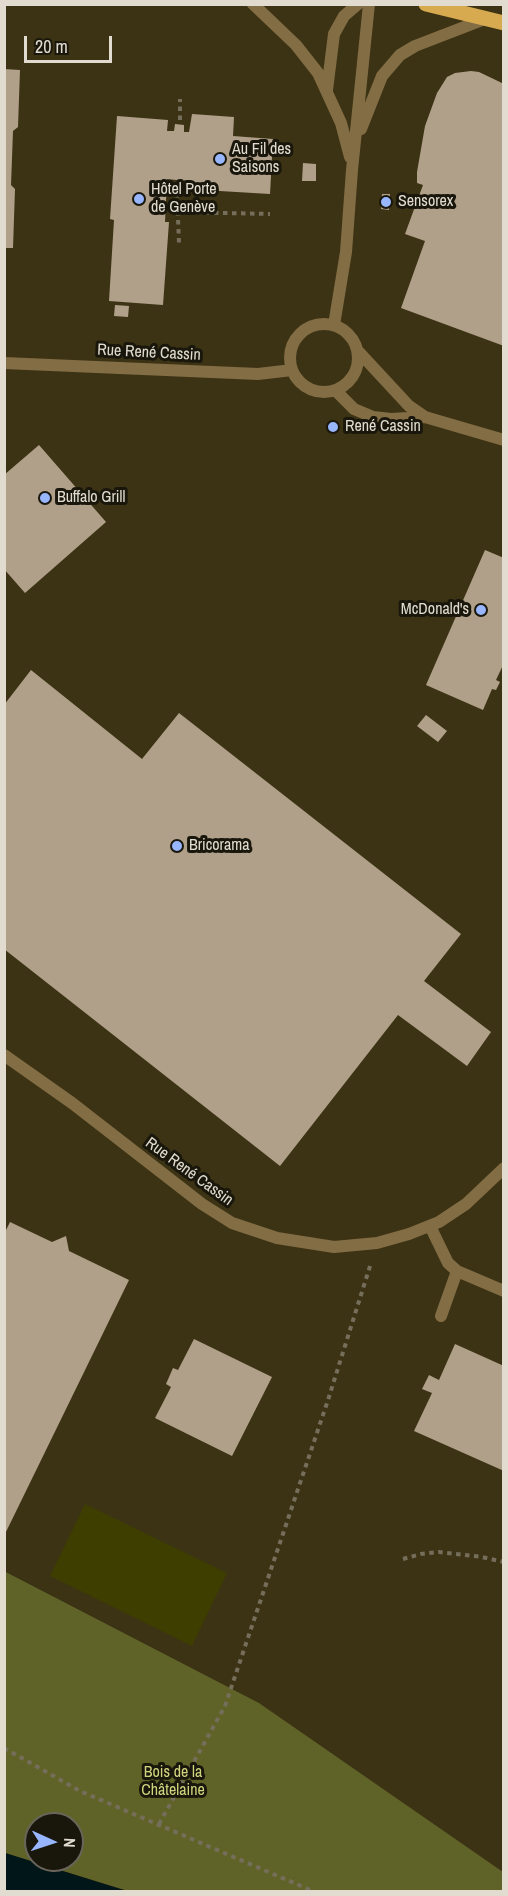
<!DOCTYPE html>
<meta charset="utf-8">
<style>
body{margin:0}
#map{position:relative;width:508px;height:1896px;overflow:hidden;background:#352d17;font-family:"Archivo Narrow",sans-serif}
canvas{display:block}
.frame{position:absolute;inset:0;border:6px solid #e1dccf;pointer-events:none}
.north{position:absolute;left:24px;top:1812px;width:60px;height:60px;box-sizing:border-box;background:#19160c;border:2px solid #69655a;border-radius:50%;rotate:93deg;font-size:16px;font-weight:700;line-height:24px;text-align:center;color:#e1dccf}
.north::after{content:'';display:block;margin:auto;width:21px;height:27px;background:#97b6fd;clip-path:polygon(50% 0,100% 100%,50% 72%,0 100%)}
.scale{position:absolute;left:24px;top:36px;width:88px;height:27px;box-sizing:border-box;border:3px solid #e1dccf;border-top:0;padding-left:8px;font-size:18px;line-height:21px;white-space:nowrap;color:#e1dccf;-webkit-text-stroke:4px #19160c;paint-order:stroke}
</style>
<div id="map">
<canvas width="508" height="1896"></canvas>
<div class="frame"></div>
<div class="north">N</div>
<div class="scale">20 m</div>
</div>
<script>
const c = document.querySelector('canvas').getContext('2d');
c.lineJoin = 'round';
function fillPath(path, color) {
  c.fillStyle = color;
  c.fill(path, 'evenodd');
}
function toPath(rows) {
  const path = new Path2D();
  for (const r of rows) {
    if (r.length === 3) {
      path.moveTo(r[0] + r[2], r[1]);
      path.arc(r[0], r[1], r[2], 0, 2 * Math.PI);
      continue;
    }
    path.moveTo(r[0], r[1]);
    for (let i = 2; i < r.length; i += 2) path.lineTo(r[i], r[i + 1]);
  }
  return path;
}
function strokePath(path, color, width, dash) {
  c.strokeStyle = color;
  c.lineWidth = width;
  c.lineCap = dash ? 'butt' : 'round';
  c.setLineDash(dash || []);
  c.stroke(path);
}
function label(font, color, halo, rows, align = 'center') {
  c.font = font + ' "Archivo Narrow",sans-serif';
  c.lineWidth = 6;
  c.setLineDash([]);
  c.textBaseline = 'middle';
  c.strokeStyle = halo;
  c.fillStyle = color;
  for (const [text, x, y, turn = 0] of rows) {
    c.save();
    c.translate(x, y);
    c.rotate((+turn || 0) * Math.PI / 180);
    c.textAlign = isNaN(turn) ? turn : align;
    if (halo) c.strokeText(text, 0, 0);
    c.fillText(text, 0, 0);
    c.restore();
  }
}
fillPath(toPath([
 [4,5,503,5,503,1872,259,1703,5,1571]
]), '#3c3315');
fillPath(toPath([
 [85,1504,227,1573,192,1646,50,1576]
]), '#3d3e00');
fillPath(toPath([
 [4,1571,259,1703,503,1872,503,1891,128,1891,5,1853],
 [36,1824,72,1824,72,1860,36,1860]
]), '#606328');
fillPath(toPath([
 [5,1853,120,1889,128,1891,5,1891]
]), '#001619');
fillPath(toPath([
 [4,69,20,70,18,127,13,131,11,185,15,189,13,248,4,248],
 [471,71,479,72,504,84,504,346,401,308,425,241,405,234,423,185,417,183,417,172,425,126,437,93,447,77,455,73],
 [192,114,234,117,233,136,273,139,270,194,186,189,186,181,167,179,165,222,169,222,163,305,109,301,114,220,110,219,117,116,168,120,167,131,174,131,175,124,184,125,184,132,189,132],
 [303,163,316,164,316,181,302,181],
 [382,194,390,194,389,210,381,209],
 [115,305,129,306,128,317,114,316],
 [39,445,106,522,25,593,4,569,4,475],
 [485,550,504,558,504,663,496,680,500,682,496,690,492,689,483,710,426,685],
 [31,670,142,759,179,713,461,934,424,981,491,1032,467,1066,398,1015,280,1166,4,949,4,705],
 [426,715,447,731,438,742,417,726],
 [10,1222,52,1242,66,1236,69,1251,129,1280,4,1536,4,1234],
 [194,1339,272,1377,232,1456,155,1418,171,1387,166,1384,173,1368,178,1370],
 [455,1344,504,1366,504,1471,414,1431,432,1393,422,1389,429,1375,439,1380]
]), '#b0a089');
strokePath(toPath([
 [180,120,180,99],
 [177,193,179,243],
 [178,212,270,214],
 [403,1559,421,1554,439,1552,482,1557,504,1562],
 [4,1748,80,1791,315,1892],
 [159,1824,225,1706,328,1400,371,1263]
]), '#756e5b', 4, [4.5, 4.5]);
strokePath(toPath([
 [430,1226,448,1263,457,1271,504,1291],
 [441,1316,457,1271]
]), '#836d44', 12);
strokePath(toPath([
 [253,4,296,45,318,73,341,123,350,157],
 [327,90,334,34,344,16,358,4],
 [361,129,382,76,400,55,415,46,485,19],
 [324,358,34],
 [334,325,346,252,352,170,369,4],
 [358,351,409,406,425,417,504,440],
 [4,363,258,374,292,370],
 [336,391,354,409,373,417,391,419,425,417],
 [4,1055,72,1103,202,1204,232,1223,277,1238,334,1247,377,1243,409,1234,439,1222,466,1204,504,1168]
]), '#836d44', 12);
strokePath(toPath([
 [426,4,504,23]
]), '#d7aa50', 15);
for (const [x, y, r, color] of [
 [220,159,6,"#97b6fd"],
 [139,199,6,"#97b6fd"],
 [386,202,6,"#97b6fd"],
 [333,427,6,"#97b6fd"],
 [45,498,6,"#97b6fd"],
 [481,610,6,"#97b6fd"],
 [177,846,6,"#97b6fd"]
]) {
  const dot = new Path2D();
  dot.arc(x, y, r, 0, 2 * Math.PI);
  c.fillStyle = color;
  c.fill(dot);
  strokePath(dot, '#19160c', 2);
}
label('16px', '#e1dccf', '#19160c', [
 ["Au Fil des",232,150],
 ["Saisons",232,168],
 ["Hôtel Porte",151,190],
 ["de Genève",151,208],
 ["Sensorex",398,202],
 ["René Cassin",345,427],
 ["Buffalo Grill",57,498],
 ["McDonald's",469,610,"right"],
 ["Bricorama",189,846]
], 'left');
label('16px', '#e1dccf', '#19160c', [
 ["Rue René Cassin",149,353,3],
 ["Rue René Cassin",189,1172,36]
]);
label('16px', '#d0d57d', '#19160c', [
 ["Bois de la",173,1773],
 ["Châtelaine",173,1791]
]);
</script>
